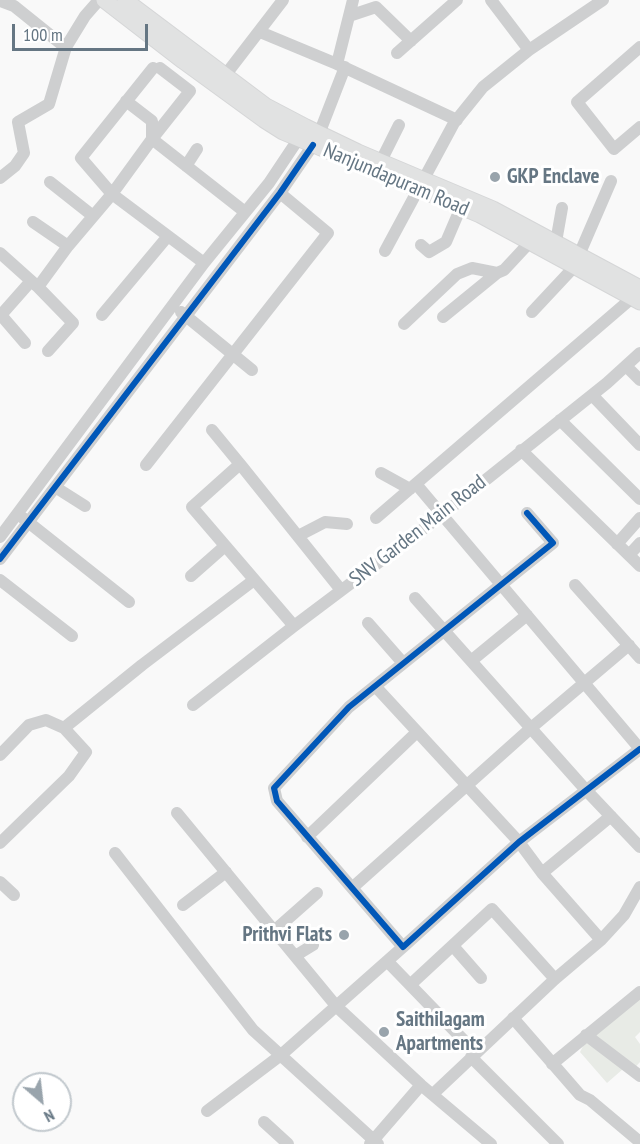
<!DOCTYPE html>
<style>
body{margin:0}
#map{position:relative;width:640px;height:1144px;overflow:hidden;background:#f9f9f9;font-family:"PT Sans Narrow",sans-serif}
canvas{display:block}
.north{position:absolute;left:12px;top:1072px;width:60px;height:60px;box-sizing:border-box;background:#fff;border:2px solid #c1c8cd;border-radius:50%;rotate:152deg;font-size:16px;font-weight:700;line-height:24px;text-align:center;color:#657683}
.north::after{content:'';display:block;margin:auto;width:21px;height:27px;background:#99a4ac;clip-path:polygon(50% 0,100% 100%,50% 72%,0 100%)}
.scale{position:absolute;left:12px;top:24px;width:136px;height:27px;box-sizing:border-box;border:3px solid #657683;border-top:0;padding-left:8px;font-size:18px;line-height:21px;white-space:nowrap;color:#657683;-webkit-text-stroke:4px #fff;paint-order:stroke}
</style>
<div id="map">
<canvas width="640" height="1144"></canvas>
<div class="north">N</div>
<div class="scale">100 m</div>
</div>
<script>
const c = document.querySelector('canvas').getContext('2d');
c.lineJoin = 'round';
function fillPath(path, color) {
  c.fillStyle = color;
  c.fill(path, 'evenodd');
}
function toPath(rows) {
  const path = new Path2D();
  for (const r of rows) {
    path.moveTo(r[0], r[1]);
    for (let i = 2; i < r.length; i += 2) path.lineTo(r[i], r[i + 1]);
  }
  return path;
}
function strokePath(path, color, width, dash) {
  c.strokeStyle = color;
  c.lineWidth = width;
  c.lineCap = dash ? 'butt' : 'round';
  c.setLineDash(dash || []);
  c.stroke(path);
}
function label(font, color, halo, rows, align = 'center') {
  c.font = font + ' "PT Sans Narrow",sans-serif';
  c.lineWidth = 6;
  c.setLineDash([]);
  c.textBaseline = 'middle';
  c.strokeStyle = halo;
  c.fillStyle = color;
  for (const [text, x, y, turn = 0] of rows) {
    c.save();
    c.translate(x, y);
    c.rotate((+turn || 0) * Math.PI / 180);
    c.textAlign = isNaN(turn) ? turn : align;
    if (halo) c.strokeText(text, 0, 0);
    c.fillText(text, 0, 0);
    c.restore();
  }
}
fillPath(toPath([
 [640,998,640,1032,635,1037,640,1044,640,1062,630,1073,623,1069,607,1083,580,1052,585,1042]
]), '#e8ebe6');
const major = toPath([
 [104,0,183,61,264,120,283,132,480,215,640,302],
 [125,0,266,106,306,127,358,152,493,209,640,288]
]);
strokePath(major, '#d5d6d7', 17);
strokePath(toPath([
 [353,0,337,64,457,120],
 [491,0,529,50],
 [0,1,14,6,65,47],
 [349,16,376,7,411,41],
 [260,32,337,64],
 [640,47,577,102,614,149,640,127],
 [397,53,457,0],
 [153,68,81,158,112,194,204,263],
 [220,82,283,0],
 [126,101,152,121,152,139],
 [319,134,345,67],
 [152,139,190,91,160,68],
 [381,161,399,125],
 [186,166,197,149],
 [0,178,15,166,24,153,18,122,49,104,66,47,85,16,99,0],
 [50,182,93,216],
 [33,222,68,246],
 [556,242,562,208],
 [421,245,429,252,446,242,461,207],
 [385,251,454,123,483,87,529,50,603,0],
 [0,253,38,287,73,323,48,351],
 [579,255,611,181],
 [38,287,68,246,112,194,152,139,245,212],
 [181,312,252,370],
 [532,312,575,266],
 [0,314,25,343],
 [1,315,31,281],
 [102,315,168,236],
 [443,317,497,273],
 [404,324,457,274,472,268,497,273,504,270,531,241],
 [626,366,640,380],
 [592,395,640,445],
 [560,420,640,499],
 [212,430,240,464,192,507,294,626],
 [521,450,640,566],
 [240,464,341,590],
 [146,465,328,233,280,193],
 [381,473,410,489],
 [416,484,640,749],
 [55,487,85,506],
 [527,513,553,543,349,707,274,788,277,801,403,947,519,842,640,749],
 [23,518,129,602],
 [376,518,632,298],
 [298,536,325,522,347,524],
 [0,537,204,263,269,183,303,132],
 [617,544,640,518],
 [629,555,640,543],
 [0,559,280,193,313,145],
 [191,576,225,546],
 [0,580,72,636],
 [575,585,640,658],
 [415,598,585,789,640,847],
 [368,623,403,663],
 [471,661,527,615],
 [375,686,519,842,542,873],
 [193,705,294,626,443,514,607,383,640,353],
 [64,728,142,665,254,580],
 [0,755,29,725,46,720,64,728,86,752,69,776,0,843],
 [177,813,337,1007,421,1085,491,1144],
 [307,837,417,732],
 [115,853,253,1030,378,1144],
 [0,882,14,895],
 [352,888,531,728,629,645],
 [183,905,226,872],
 [274,931,317,893],
 [601,940,542,873,611,816],
 [453,946,481,978],
 [295,956,313,945],
 [387,961,476,1053],
 [410,985,492,909,555,979],
 [513,1018,580,1095,590,1100,640,1142],
 [586,1035,640,1076],
 [471,1057,558,1144],
 [552,1064,640,992],
 [433,1094,555,979,601,940,624,915,640,887],
 [207,1111,281,1055,403,947],
 [264,1122,288,1144],
 [370,1144,421,1085]
]), '#cecfd0', 12);
strokePath(major, '#e1e2e2', 15);
strokePath(toPath([
 [527,513,553,543,349,707,274,788,277,801,403,947,519,842,640,749],
 [0,559,280,193,313,145]
]), '#0057b8', 6);
for (const [x, y, r, color] of [
 [495,177,6,"#99a4ac"],
 [344,935,6,"#99a4ac"],
 [384,1032,6,"#99a4ac"]
]) {
  const dot = new Path2D();
  dot.arc(x, y, r, 0, 2 * Math.PI);
  c.fillStyle = color;
  c.fill(dot);
  strokePath(dot, '#fff', 2);
}
label('bold 21px', '#657683', '#fff', [
 ["GKP Enclave",507,177],
 ["Prithvi Flats",332,935,"right"],
 ["Saithilagam",396,1020],
 ["Apartments",396,1044]
], 'left');
label('21px', '#657683', '#fff', [
 ["Nanjundapuram Road",396,180,23],
 ["SNV Garden Main Road",418,531,-38]
]);
</script>
